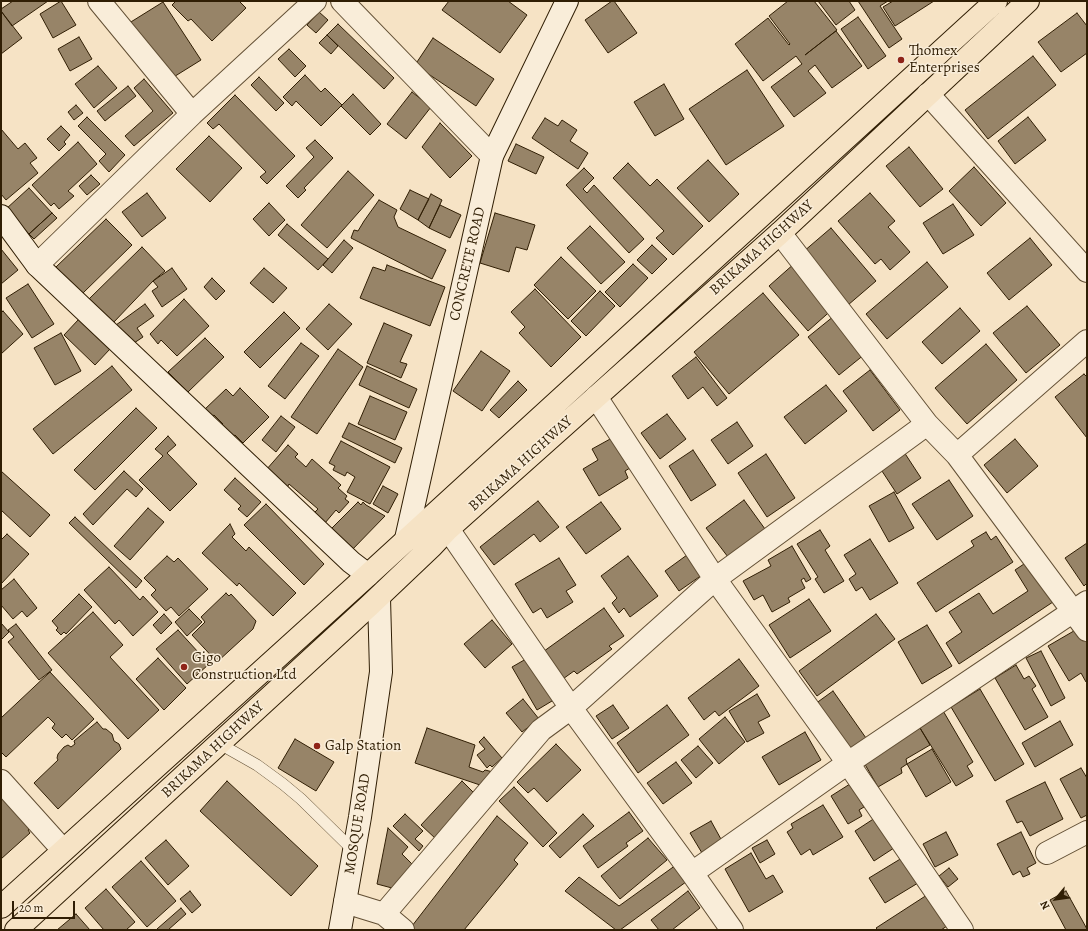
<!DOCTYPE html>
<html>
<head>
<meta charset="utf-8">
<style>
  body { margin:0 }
  #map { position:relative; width:1088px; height:931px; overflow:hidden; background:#f6e3c5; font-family:Alegreya,serif }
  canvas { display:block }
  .frame { position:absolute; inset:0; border:2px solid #301e04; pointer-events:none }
  .north { position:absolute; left:1036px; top:879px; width:40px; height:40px; -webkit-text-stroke:3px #f9edd9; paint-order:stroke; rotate:241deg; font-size:11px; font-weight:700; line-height:16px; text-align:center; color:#301e04 }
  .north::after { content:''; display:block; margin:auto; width:14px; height:18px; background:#301e04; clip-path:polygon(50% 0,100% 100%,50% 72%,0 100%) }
  .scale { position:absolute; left:12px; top:901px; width:63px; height:18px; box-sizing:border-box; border:2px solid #301e04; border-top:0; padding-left:5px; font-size:12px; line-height:14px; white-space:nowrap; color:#301e04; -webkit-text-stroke:3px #f9edd9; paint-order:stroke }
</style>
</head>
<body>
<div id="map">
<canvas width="1088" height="931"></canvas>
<div class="frame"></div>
<div class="north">N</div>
<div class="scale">20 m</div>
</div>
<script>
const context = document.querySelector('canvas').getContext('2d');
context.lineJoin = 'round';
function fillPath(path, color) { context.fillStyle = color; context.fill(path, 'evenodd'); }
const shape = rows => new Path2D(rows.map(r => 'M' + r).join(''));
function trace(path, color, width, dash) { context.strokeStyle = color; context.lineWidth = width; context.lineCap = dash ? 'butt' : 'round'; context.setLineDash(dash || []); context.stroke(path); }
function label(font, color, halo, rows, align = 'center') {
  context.font = font + ' Alegreya,serif'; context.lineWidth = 3; context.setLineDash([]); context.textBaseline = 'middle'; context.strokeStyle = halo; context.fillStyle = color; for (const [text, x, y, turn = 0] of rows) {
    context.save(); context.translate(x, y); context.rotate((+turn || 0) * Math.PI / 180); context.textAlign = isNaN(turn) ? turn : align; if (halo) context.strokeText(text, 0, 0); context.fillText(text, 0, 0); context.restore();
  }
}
const building = shape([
  [13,1,48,1,12,26,1,11,1,9,13,1],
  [61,1,76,25,53,38,40,14,61,1],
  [176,1,239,1,246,8,212,41,191,19,188,21,172,5,176,1],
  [449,1,508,1,527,15,500,53,442,10,449,1],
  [612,1,614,1,637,33,608,53,585,20,612,1],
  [788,1,814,1,837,30,805,55,836,31,862,66,832,88,815,65,808,71,826,93,794,117,771,87,802,64,796,56,763,81,735,44,768,18,789,45,790,44,769,16,788,1],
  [818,1,849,1,855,10,836,25,818,1],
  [858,1,888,1,880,6,902,39,889,48,858,1],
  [893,1,934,1,895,26,883,7,893,1],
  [163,2,201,60,164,83,126,25,163,2],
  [1,11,22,38,1,54,1,11],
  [319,12,328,20,316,33,307,25,319,12],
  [1077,13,1087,26,1087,53,1061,72,1038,42,1077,13],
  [858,17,886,56,868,69,841,29,858,17],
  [338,24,394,78,384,89,327,35,338,24],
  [327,35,338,46,331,54,319,43,327,35],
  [79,37,92,59,70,71,58,49,79,37],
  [433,38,494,79,476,106,415,65,433,38],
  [289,49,306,66,295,77,278,59,289,49],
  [1033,56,1056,85,988,139,965,110,1033,56],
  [98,66,117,88,94,108,75,84,98,66],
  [747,70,784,126,726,165,689,109,747,70],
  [305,75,321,92,325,88,342,105,321,126,296,101,292,106,283,97,305,75],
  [259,77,284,103,276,111,251,85,259,77],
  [144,79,173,113,134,146,125,136,153,111,134,88,144,79],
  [664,84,684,119,655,136,634,102,664,84],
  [128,86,136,96,105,121,97,111,128,86],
  [412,92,431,107,406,139,387,124,412,92],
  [353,94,381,124,370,135,341,106,353,94],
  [235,95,295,156,267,184,260,177,266,172,219,124,213,129,207,123,235,95],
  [76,105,83,113,74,120,68,112,76,105],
  [87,117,125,155,109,172,99,161,106,154,78,126,87,117],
  [1028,117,1046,140,1015,164,998,141,1028,117],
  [545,118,558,126,562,120,577,130,570,141,588,153,578,169,532,138,545,118],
  [440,123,472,156,450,178,422,147,440,123],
  [61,126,70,135,64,142,66,144,59,151,47,139,61,126],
  [1,129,18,149,25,143,37,158,30,163,38,173,6,200,1,194,1,129],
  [209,136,242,168,210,202,176,169,209,136],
  [315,140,333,158,304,188,306,190,298,198,286,186,314,157,306,148,315,140],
  [78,142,97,164,68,191,74,196,59,209,54,203,51,206,32,185,78,142],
  [516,144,544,157,536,174,508,161,516,144],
  [909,147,943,189,920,207,886,166,909,147],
  [708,160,739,194,709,222,677,188,708,160],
  [628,163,650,186,657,179,703,226,673,255,656,238,664,231,613,178,628,163],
  [974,167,1006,203,981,226,949,191,974,167],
  [584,168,594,178,583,189,587,193,594,185,644,239,629,253,566,185,584,168],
  [348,171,374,195,327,248,301,225,348,171],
  [91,175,100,184,87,195,79,186,91,175],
  [29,188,52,213,29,234,6,209,29,188],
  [410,190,429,199,418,220,400,209,410,190],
  [147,193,166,218,142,237,122,212,147,193],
  [870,193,895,221,888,227,910,252,890,270,881,259,875,264,838,221,870,193],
  [431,194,442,200,429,228,418,220,431,194],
  [379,200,397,210,394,217,398,227,446,250,432,279,351,238,354,230,358,231,364,221,379,200],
  [269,203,285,220,269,236,253,219,269,203],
  [953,204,974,235,943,254,923,223,953,204],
  [440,205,461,215,450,238,429,228,440,205],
  [52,213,57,218,34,239,29,234,52,213],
  [495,213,535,225,527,250,516,247,509,272,480,263,495,213],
  [106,219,132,245,82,294,56,267,106,219],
  [287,224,328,259,318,270,278,235,287,224],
  [590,226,625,262,601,284,567,248,590,226],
  [831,228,876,281,848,305,803,252,831,228],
  [1030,238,1052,265,1009,300,987,273,1030,238],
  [344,240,353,248,332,273,323,265,344,240],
  [652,245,667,259,652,274,637,260,652,245],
  [142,247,165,271,153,281,113,323,89,299,142,247],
  [1,249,18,270,1,284,1,249],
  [561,257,596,291,568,319,534,285,561,257],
  [927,262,948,287,887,339,866,314,927,262],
  [795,263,835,307,808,331,769,286,795,263],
  [633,264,648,278,620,307,605,292,633,264],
  [387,265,445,287,430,326,360,298,373,267,385,271,387,265],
  [172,268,187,289,162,307,152,291,158,287,153,281,172,268],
  [264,268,287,288,273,303,250,283,264,268],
  [212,278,225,291,216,300,204,287,212,278],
  [28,284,54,324,32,338,6,298,28,284],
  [535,289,581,337,551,367,519,333,525,327,511,312,535,289],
  [600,291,615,306,586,336,571,321,600,291],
  [763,293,799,335,729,394,694,352,763,293],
  [184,299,209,326,177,356,161,340,158,344,150,334,184,299],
  [145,304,154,316,137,328,143,337,134,343,128,335,124,337,116,325,145,304],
  [329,304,352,324,328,350,306,329,329,304],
  [1027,306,1060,345,1026,373,993,333,1027,306],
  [960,308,980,331,942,364,922,342,960,308],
  [3,311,23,334,1,354,1,313,3,311],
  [284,312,300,328,260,368,244,352,284,312],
  [834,316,865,354,839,375,808,337,834,316],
  [79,319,110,349,95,365,64,335,79,319],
  [384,323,412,335,400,362,407,364,401,378,367,363,384,323],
  [61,333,81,371,55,385,34,348,61,333],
  [205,338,224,357,188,392,168,372,205,338],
  [301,343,319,356,285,399,268,386,301,343],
  [986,344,1017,380,967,424,935,388,986,344],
  [338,349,363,367,317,434,291,417,338,349],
  [481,351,510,371,482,411,453,391,481,351],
  [696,357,727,398,717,406,703,387,688,399,672,376,696,357],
  [112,366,132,390,53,454,33,429,112,366],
  [367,366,417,389,409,408,359,385,367,366],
  [870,370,900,410,873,431,843,391,870,370],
  [1084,374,1087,377,1087,438,1055,397,1084,374],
  [518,381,527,390,499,418,490,410,518,381],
  [826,385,847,411,805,444,784,417,826,385],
  [240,388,269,417,243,443,235,435,232,437,221,426,223,424,214,415,211,417,204,410,226,389,233,396,240,388],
  [370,396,407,412,395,440,358,424,370,396],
  [136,408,157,428,95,490,74,470,136,408],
  [667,414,686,439,660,459,641,433,667,414],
  [281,416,295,427,276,452,262,440,281,416],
  [737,422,753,446,728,464,711,440,737,422],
  [349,423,402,448,395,463,342,437,349,423],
  [168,436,176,445,167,453,197,484,170,511,139,480,163,456,155,449,168,436],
  [612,438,630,468,625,471,628,478,599,496,583,469,598,460,592,449,612,438],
  [1015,439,1038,466,1007,493,984,465,1015,439],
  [341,441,390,467,370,504,347,492,355,477,347,472,345,476,333,470,335,466,329,463,341,441],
  [288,445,298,454,295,457,306,467,312,459,341,485,338,488,347,496,345,499,349,502,339,513,336,510,325,523,314,513,318,509,289,484,287,488,266,470,288,445],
  [693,450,716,485,691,501,669,466,693,450],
  [904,452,921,478,897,494,880,468,904,452],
  [766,454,795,498,767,517,738,473,766,454],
  [1,471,50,515,30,537,1,510,1,471],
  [124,471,143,489,136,497,127,489,93,525,83,514,124,471],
  [235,478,261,502,247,517,238,509,241,506,224,490,235,478],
  [949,480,973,516,937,540,912,504,949,480],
  [383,486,398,494,388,513,373,504,383,486],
  [894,492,914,528,889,542,869,506,894,492],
  [744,500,765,529,728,557,706,528,744,500],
  [538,501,559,527,540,542,534,534,494,565,480,547,538,501],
  [358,502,361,505,363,502,366,505,385,516,349,553,328,532,358,502],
  [601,502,621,529,586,554,566,527,601,502],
  [266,504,324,564,304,585,244,525,266,504],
  [148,508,164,522,130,560,114,546,148,508],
  [75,517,142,581,136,588,69,523,75,517],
  [230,524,235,534,232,537,246,551,249,547,296,593,273,616,239,583,237,586,202,553,230,524],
  [820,530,830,546,825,550,844,581,824,593,815,579,818,577,797,544,820,530],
  [986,532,991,540,996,536,1013,562,936,612,917,583,974,546,971,541,986,532],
  [7,534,29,554,1,584,1,540,7,534],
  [870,539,898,583,870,600,862,587,856,591,849,579,856,574,844,555,870,539],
  [1087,543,1087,583,1084,586,1065,558,1087,543],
  [792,546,811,579,806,582,804,578,801,580,805,588,788,598,790,602,772,612,763,595,754,600,743,581,771,566,768,560,792,546],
  [687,555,702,575,679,591,665,571,687,555],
  [167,556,174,562,178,558,208,589,179,616,171,607,166,611,151,595,156,590,144,578,167,556],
  [628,556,658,596,630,617,624,608,619,613,612,603,617,598,601,576,628,556],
  [559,558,576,585,566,591,573,602,547,618,541,608,533,613,515,584,559,558],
  [1030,560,1056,600,959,664,946,643,962,632,949,612,979,593,993,614,1028,591,1015,570,1030,560],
  [109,567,140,600,143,596,158,612,133,636,119,620,115,624,84,590,109,567],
  [14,579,37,608,27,617,22,611,13,619,1,605,1,590,14,579],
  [226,593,229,596,231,594,256,621,253,629,217,662,192,635,205,622,201,617,226,593],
  [79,594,92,607,66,634,64,632,61,635,56,630,58,628,52,621,79,594],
  [809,599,831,631,790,658,769,625,809,599],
  [604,608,624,636,609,646,612,649,577,674,574,671,560,681,540,654,604,608],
  [189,609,202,622,187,636,175,622,189,609],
  [93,612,123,645,110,657,159,710,128,739,48,653,93,612],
  [164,614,172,623,161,634,153,625,164,614],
  [876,614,895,639,817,696,799,671,876,614],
  [492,620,512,644,485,668,464,644,492,620],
  [1,623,9,632,1,640,1,623],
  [16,624,52,670,39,680,8,642,14,637,8,630,16,624],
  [927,625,952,666,922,684,898,642,927,625],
  [1079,628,1087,641,1087,682,1086,682,1081,673,1069,681,1048,646,1079,628],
  [178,630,209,664,187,684,156,649,178,630],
  [1041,651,1065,698,1051,706,1026,658,1041,651],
  [533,655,557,698,537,710,512,667,533,655],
  [158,658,186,688,164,710,136,679,158,658],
  [739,659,759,686,719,716,715,711,704,720,688,698,739,659],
  [1016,665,1024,679,1029,676,1036,686,1032,689,1048,717,1025,730,995,678,1016,665],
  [50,672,94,719,72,740,66,734,62,738,52,728,55,724,48,717,6,757,1,752,1,718,50,672],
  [980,689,1024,764,995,781,951,707,980,689],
  [833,691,866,738,848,750,815,704,833,691],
  [757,694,770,716,758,722,764,733,747,742,729,711,757,694],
  [523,699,539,719,522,732,506,713,523,699],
  [613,705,629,728,612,739,596,716,613,705],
  [667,705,689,735,638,773,617,743,667,705],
  [942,709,973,762,967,766,973,776,956,786,920,728,919,722,942,709],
  [725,717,745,742,719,764,699,739,725,717],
  [1060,721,1073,745,1035,767,1022,743,1060,721],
  [97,722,103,729,106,729,112,734,114,741,119,744,121,749,58,809,34,783,58,760,57,758,58,754,64,747,68,745,71,747,75,744,74,741,97,722],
  [427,728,475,745,469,767,483,772,485,770,493,772,480,785,415,763,427,728],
  [920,728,930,745,906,759,907,764,901,768,902,773,878,787,863,761,920,728],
  [805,732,821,760,779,785,762,757,805,732],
  [484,737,502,758,492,767,490,765,487,768,477,755,485,749,479,742,484,737],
  [295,739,334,762,316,791,278,768,295,739],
  [556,744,581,770,547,802,534,788,528,793,517,782,556,744],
  [698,746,713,763,696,778,681,760,698,746],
  [932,749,951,782,926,797,907,764,932,749],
  [676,762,692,783,663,804,647,783,676,762],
  [1081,768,1087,778,1087,815,1081,818,1060,779,1081,768],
  [227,781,318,866,291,896,200,811,227,781],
  [462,781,476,795,436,839,421,825,462,781],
  [1045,782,1063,819,1030,836,1022,821,1017,823,1006,801,1045,782],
  [850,784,864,807,859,810,862,816,848,824,831,796,850,784],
  [514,787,557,833,543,847,499,801,514,787],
  [1,795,32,826,28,830,30,833,1,859,1,795],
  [823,805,843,837,813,855,810,849,801,855,787,832,793,828,791,824,823,805],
  [629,812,643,831,626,843,628,846,598,868,583,846,629,812],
  [405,814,423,831,415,839,423,846,419,851,393,826,405,814],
  [583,814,594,826,560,858,549,846,583,814],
  [497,816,528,843,514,860,518,864,464,930,413,930,412,926,497,816],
  [878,816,897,846,874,861,855,831,878,816],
  [711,821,722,841,702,853,690,833,711,821],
  [388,828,408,847,402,854,413,865,392,888,377,884,388,828],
  [946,832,958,855,935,867,923,844,946,832],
  [1021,832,1036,863,1027,868,1030,874,1023,877,1020,871,1013,875,997,844,1021,832],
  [648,838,667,860,620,899,601,876,648,838],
  [166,840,189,866,168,885,145,858,166,840],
  [767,840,775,854,760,863,752,848,767,840],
  [751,853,766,879,773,875,783,892,749,912,725,869,751,853],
  [902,858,918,883,885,903,869,878,902,858],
  [141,861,176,901,147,927,112,887,141,861],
  [676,865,690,879,620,930,616,930,565,891,579,877,619,906,676,865],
  [949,868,958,879,948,887,939,876,949,868],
  [106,889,135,922,126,930,104,930,85,908,106,889],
  [190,891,201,905,192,913,180,899,190,891],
  [688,891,700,908,672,930,659,930,651,920,688,891],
  [1066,891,1087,929,1087,930,1066,930,1050,900,1066,891],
  [927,895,947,926,941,930,878,930,876,928,927,895],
  [181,908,186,914,168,930,158,930,157,929,181,908],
  [76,914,90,930,57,930,76,914]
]);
fillPath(building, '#978468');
trace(building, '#301e04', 1);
const lane = shape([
  [220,744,257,765,283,784,301,799,354,851]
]);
const street = shape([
  [99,1,192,114],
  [342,1,492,156],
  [928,94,1087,271],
  [780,233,927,424,957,455,1087,630],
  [37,265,192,114,315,1],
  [596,397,715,579,848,763,962,930],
  [957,455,1087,341],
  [448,529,571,708,692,873,732,930],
  [1,781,63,850],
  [1047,853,1087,832],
  [692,873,848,763,1087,602],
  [345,902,384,914,403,930],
  [384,914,541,730,571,708,715,579,927,424]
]);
const secondary = shape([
  [1,216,37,265,351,562,368,575],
  [406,539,492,156,567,1],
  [340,930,360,817,381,672,379,598]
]);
const highway = shape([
  [1,907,368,575,996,1],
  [16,930,370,605,432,546,448,529,780,233,1028,1]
]);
trace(lane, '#624f34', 12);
trace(street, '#624f34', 24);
trace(secondary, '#301e04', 24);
trace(highway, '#301e04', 24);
trace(lane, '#f9edd9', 11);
trace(street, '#f9edd9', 22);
trace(secondary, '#f9edd9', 22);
trace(highway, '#f6e3c5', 22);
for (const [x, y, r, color] of [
  [901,60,4,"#8f2418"],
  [184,667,4,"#8f2418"],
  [317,746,4,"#8f2418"]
]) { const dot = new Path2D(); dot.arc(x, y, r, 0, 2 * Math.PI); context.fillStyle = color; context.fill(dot); trace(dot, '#f9edd9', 1.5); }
label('15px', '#301e04', '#f9edd9', [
  ["Thomex",909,51],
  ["Enterprises",909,68],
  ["Gigo",192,658],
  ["Construction Ltd",192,675],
  ["Galp Station",325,746]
], 'left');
label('15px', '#301e04', '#f9edd9', [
  ["BRIKAMA HIGHWAY",762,248,-42],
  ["CONCRETE ROAD",468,264,-77],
  ["BRIKAMA HIGHWAY",521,464,-42],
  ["BRIKAMA HIGHWAY",213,750,-43],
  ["MOSQUE ROAD",358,824,-81]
]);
</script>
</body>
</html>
